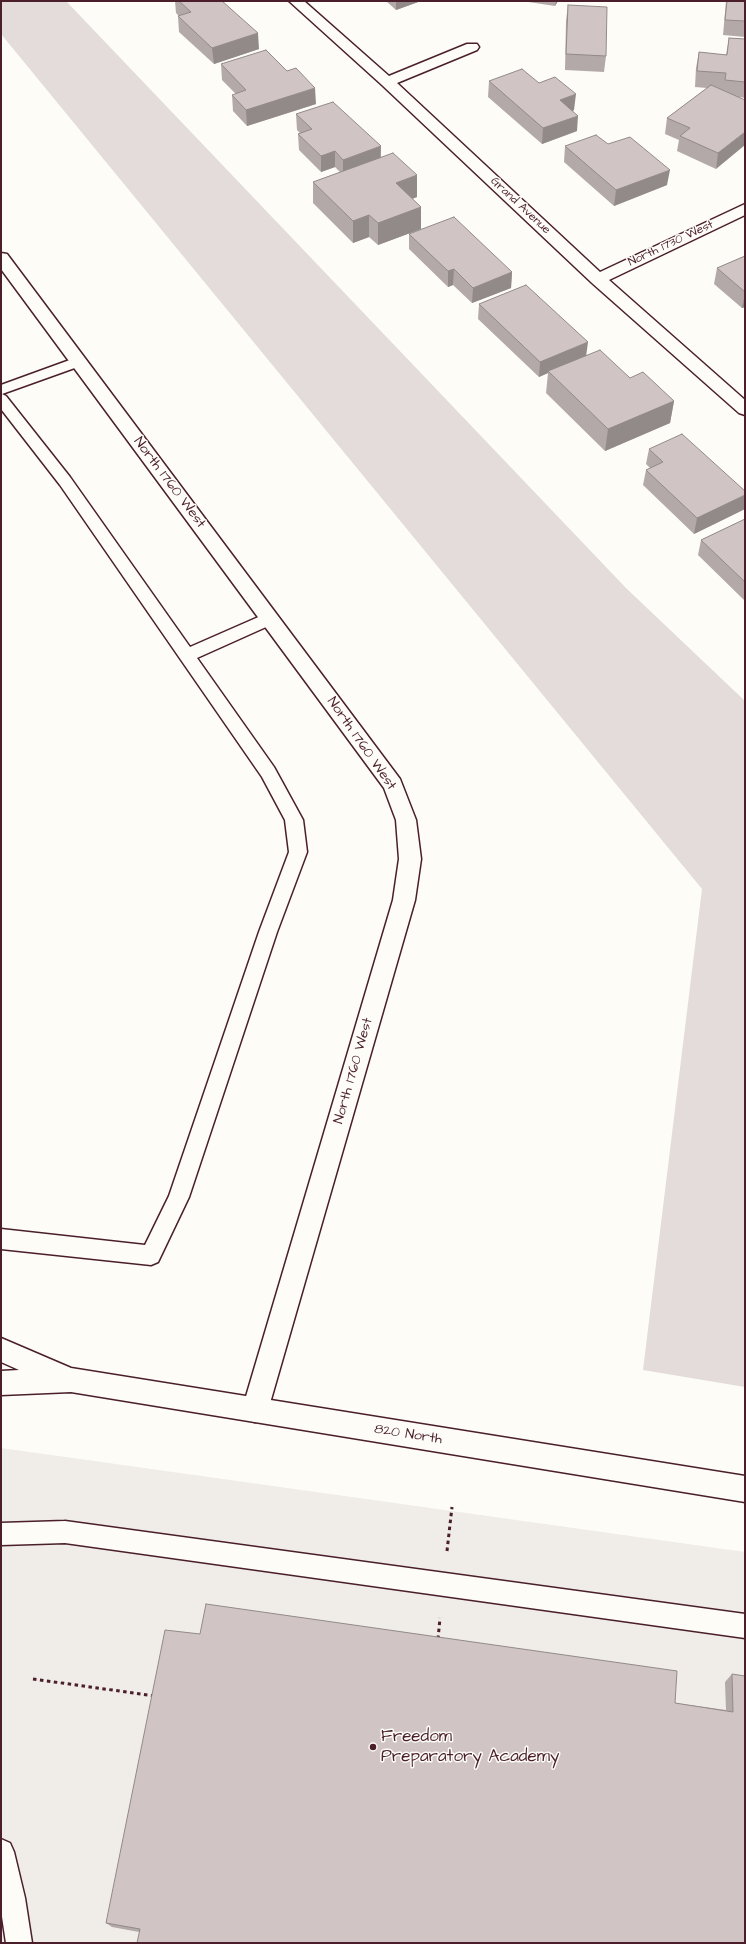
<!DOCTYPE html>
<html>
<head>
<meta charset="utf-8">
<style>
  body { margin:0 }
  #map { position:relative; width:746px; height:1944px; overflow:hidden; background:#fdfcf7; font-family:"Architects Daughter",sans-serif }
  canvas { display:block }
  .frame { position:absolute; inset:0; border:2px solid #4a1f2b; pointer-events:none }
</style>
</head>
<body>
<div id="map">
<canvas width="746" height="1944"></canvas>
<div class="frame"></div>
</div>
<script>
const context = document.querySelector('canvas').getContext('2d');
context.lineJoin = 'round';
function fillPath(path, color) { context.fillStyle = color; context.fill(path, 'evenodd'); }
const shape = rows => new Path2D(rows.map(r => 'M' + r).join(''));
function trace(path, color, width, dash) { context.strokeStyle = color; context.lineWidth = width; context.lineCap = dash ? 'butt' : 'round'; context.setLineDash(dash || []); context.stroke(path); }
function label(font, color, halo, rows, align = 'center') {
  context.font = font + ' "Architects Daughter",sans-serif'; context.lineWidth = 3; context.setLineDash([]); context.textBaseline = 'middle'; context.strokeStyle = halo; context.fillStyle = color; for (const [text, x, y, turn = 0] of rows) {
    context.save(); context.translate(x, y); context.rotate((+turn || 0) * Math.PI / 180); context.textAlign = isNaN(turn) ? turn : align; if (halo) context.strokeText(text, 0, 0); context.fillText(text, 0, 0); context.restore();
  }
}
fillPath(shape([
  [1,1448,745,1552,745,1943,1,1943]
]), '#f0ece8');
fillPath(shape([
  [1,1,66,1,626,588,745,701,745,1387,643,1370,702,889,1,34]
]), '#e3dcda');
const lane = shape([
  [78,357,83,359,85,362,83,365,2,394,6,396,70,477,190,647,263,615,269,613,275,615,277,619,275,623,197,658,274,767,303,820,307,852,277,932,189,1197,158,1262,151,1265,1,1249,1,1229,145,1245,169,1196,259,932,289,852,285,820,262,777,60,485,1,409,1,385,78,357],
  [65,1521,745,1614,745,1638,65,1543,1,1545,1,1523,65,1521],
  [1,1839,10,1843,14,1852,25,1898,32,1943,6,1943,1,1910,1,1839]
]);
const street = shape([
  [289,1,304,1,389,76,467,44,477,44,479,47,477,50,397,83,600,272,745,204,745,215,609,280,745,400,745,415,739,413,592,283,382,85,289,1],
  [1,253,7,254,400,779,416,820,421,859,415,900,268,1410,264,1419,255,1422,246,1419,242,1410,393,900,399,859,396,820,384,788,1,269,1,253]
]);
const secondary = shape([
  [1,1338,71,1368,745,1476,745,1502,71,1392,1,1395,1,1371,19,1370,1,1362,1,1338]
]);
trace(lane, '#4a1f2b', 3);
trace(street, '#4a1f2b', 3);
trace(secondary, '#4a1f2b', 3);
trace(shape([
  [447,1551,452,1507],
  [438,1639,440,1618],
  [33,1679,155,1696]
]), '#4a1f2b', 3, [3.5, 3.5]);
fillPath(lane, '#fdfcf7');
fillPath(street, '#fdfcf7');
fillPath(secondary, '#fdfcf7');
fillPath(shape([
  [175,1,222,1,259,49,214,64,179,32,178,16,179,16,176,13],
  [386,1,421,1,396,10],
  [522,1,558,1,555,6],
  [692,1,704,1,703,2],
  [726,1,745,1,745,37,723,35],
  [568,5,606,56,604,72,565,70,566,21],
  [729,38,745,39,745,98,739,97,716,169,677,151,679,140,665,134,667,118,707,88,695,87,696,68,699,52,726,55],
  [221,64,316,104,247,126,233,111,232,95,236,94,222,80],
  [489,81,539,83,574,110,573,111,577,131,542,144,488,97],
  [296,114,381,146,381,157,417,197,412,199,421,207,421,229,378,245,369,237,353,243,313,203,313,182,340,172,335,167,321,172,299,150,298,134,300,133,297,130],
  [608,144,667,185,614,206,564,162,565,146],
  [409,234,512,272,511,288,472,303,453,285,448,287,409,249],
  [745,256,745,307,742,308,714,284,717,268],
  [479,304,630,378,674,401,670,423,605,451,546,393,548,373,539,377,478,319],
  [649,449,745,509,694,534,643,485,646,470,650,468,646,464],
  [745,519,745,601,698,555,701,540],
  [732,1674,745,1943,139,1932,112,1927,106,1923,675,1703,726,1710,725,1682]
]), '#b3a9a9');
fillPath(shape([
  [396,1,421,1,396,10],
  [556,1,558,1,555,6],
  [258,33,259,49,214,64,212,48],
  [315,88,316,104,247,126,246,110],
  [576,94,574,110,558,116,560,100],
  [578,116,577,131,542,144,543,128],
  [745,132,745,145,716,169,718,153],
  [381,146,380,162,343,176,343,160],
  [335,151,335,167,321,172,321,156],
  [670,170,667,185,614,206,616,190],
  [417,175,417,197,396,205,396,183],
  [421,207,421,229,378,245,378,223],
  [369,215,369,237,353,243,353,221],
  [454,269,453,285,448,287,448,271],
  [512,272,511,288,472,303,473,288],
  [745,294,745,307,742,308],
  [588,342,586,357,548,371,548,373,539,377,540,362],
  [674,401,670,423,605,451,608,429],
  [745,495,745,509,694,534,697,518]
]), '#928a89');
const building = shape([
  [179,1,222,1,258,33,212,48,178,16,191,12,179,1],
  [727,1,745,1,745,21,725,20,727,1],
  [568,5,607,7,606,56,566,54,568,5],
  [729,38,745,39,745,82,725,80,726,73,697,71,699,52,727,55,729,38],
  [266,50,287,71,296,68,315,88,246,110,232,95,246,90,221,64,266,50],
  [522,69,539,83,555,77,576,94,560,100,578,116,543,128,489,81,522,69],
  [711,85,745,100,745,132,718,153,680,136,690,128,667,118,711,85],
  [333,102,381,146,343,160,335,151,321,156,298,134,312,129,296,114,333,102],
  [596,135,608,144,630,137,670,170,616,190,565,146,596,135],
  [393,153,417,175,396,183,421,207,378,223,369,215,353,221,313,182,393,153],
  [454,217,512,272,473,288,454,269,448,271,409,234,454,217],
  [745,256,745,292,717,268,745,256],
  [526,285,588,342,540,362,479,304,526,285],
  [600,350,630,378,643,372,674,401,608,429,548,371,600,350],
  [682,434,745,491,745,495,697,518,646,470,663,462,649,449,682,434],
  [745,519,745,582,701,540,745,519],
  [206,1604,677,1671,675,1703,733,1712,732,1674,745,1676,745,1943,137,1943,140,1929,106,1923,165,1630,200,1634,206,1604]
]);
fillPath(building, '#d0c5c4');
trace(building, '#928a89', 1);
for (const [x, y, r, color] of [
  [373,1747,4,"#4a1f2b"]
]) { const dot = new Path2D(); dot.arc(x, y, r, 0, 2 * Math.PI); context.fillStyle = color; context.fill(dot); trace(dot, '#fdfcf7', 1.5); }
label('12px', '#4a1f2b', '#fdfcf7', [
  ["Grand Avenue",520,206,43],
  ["North 1730 West",671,244,-25]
]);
label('14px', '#4a1f2b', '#fdfcf7', [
  ["North 1760 West",169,483,53],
  ["North 1760 West",361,744,55],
  ["North 1760 West",354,1071,-74],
  ["820 North",408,1435,9]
]);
label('17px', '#4a1f2b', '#fdfcf7', [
  ["Freedom",381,1737],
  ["Preparatory Academy",381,1757]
], 'left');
</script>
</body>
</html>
